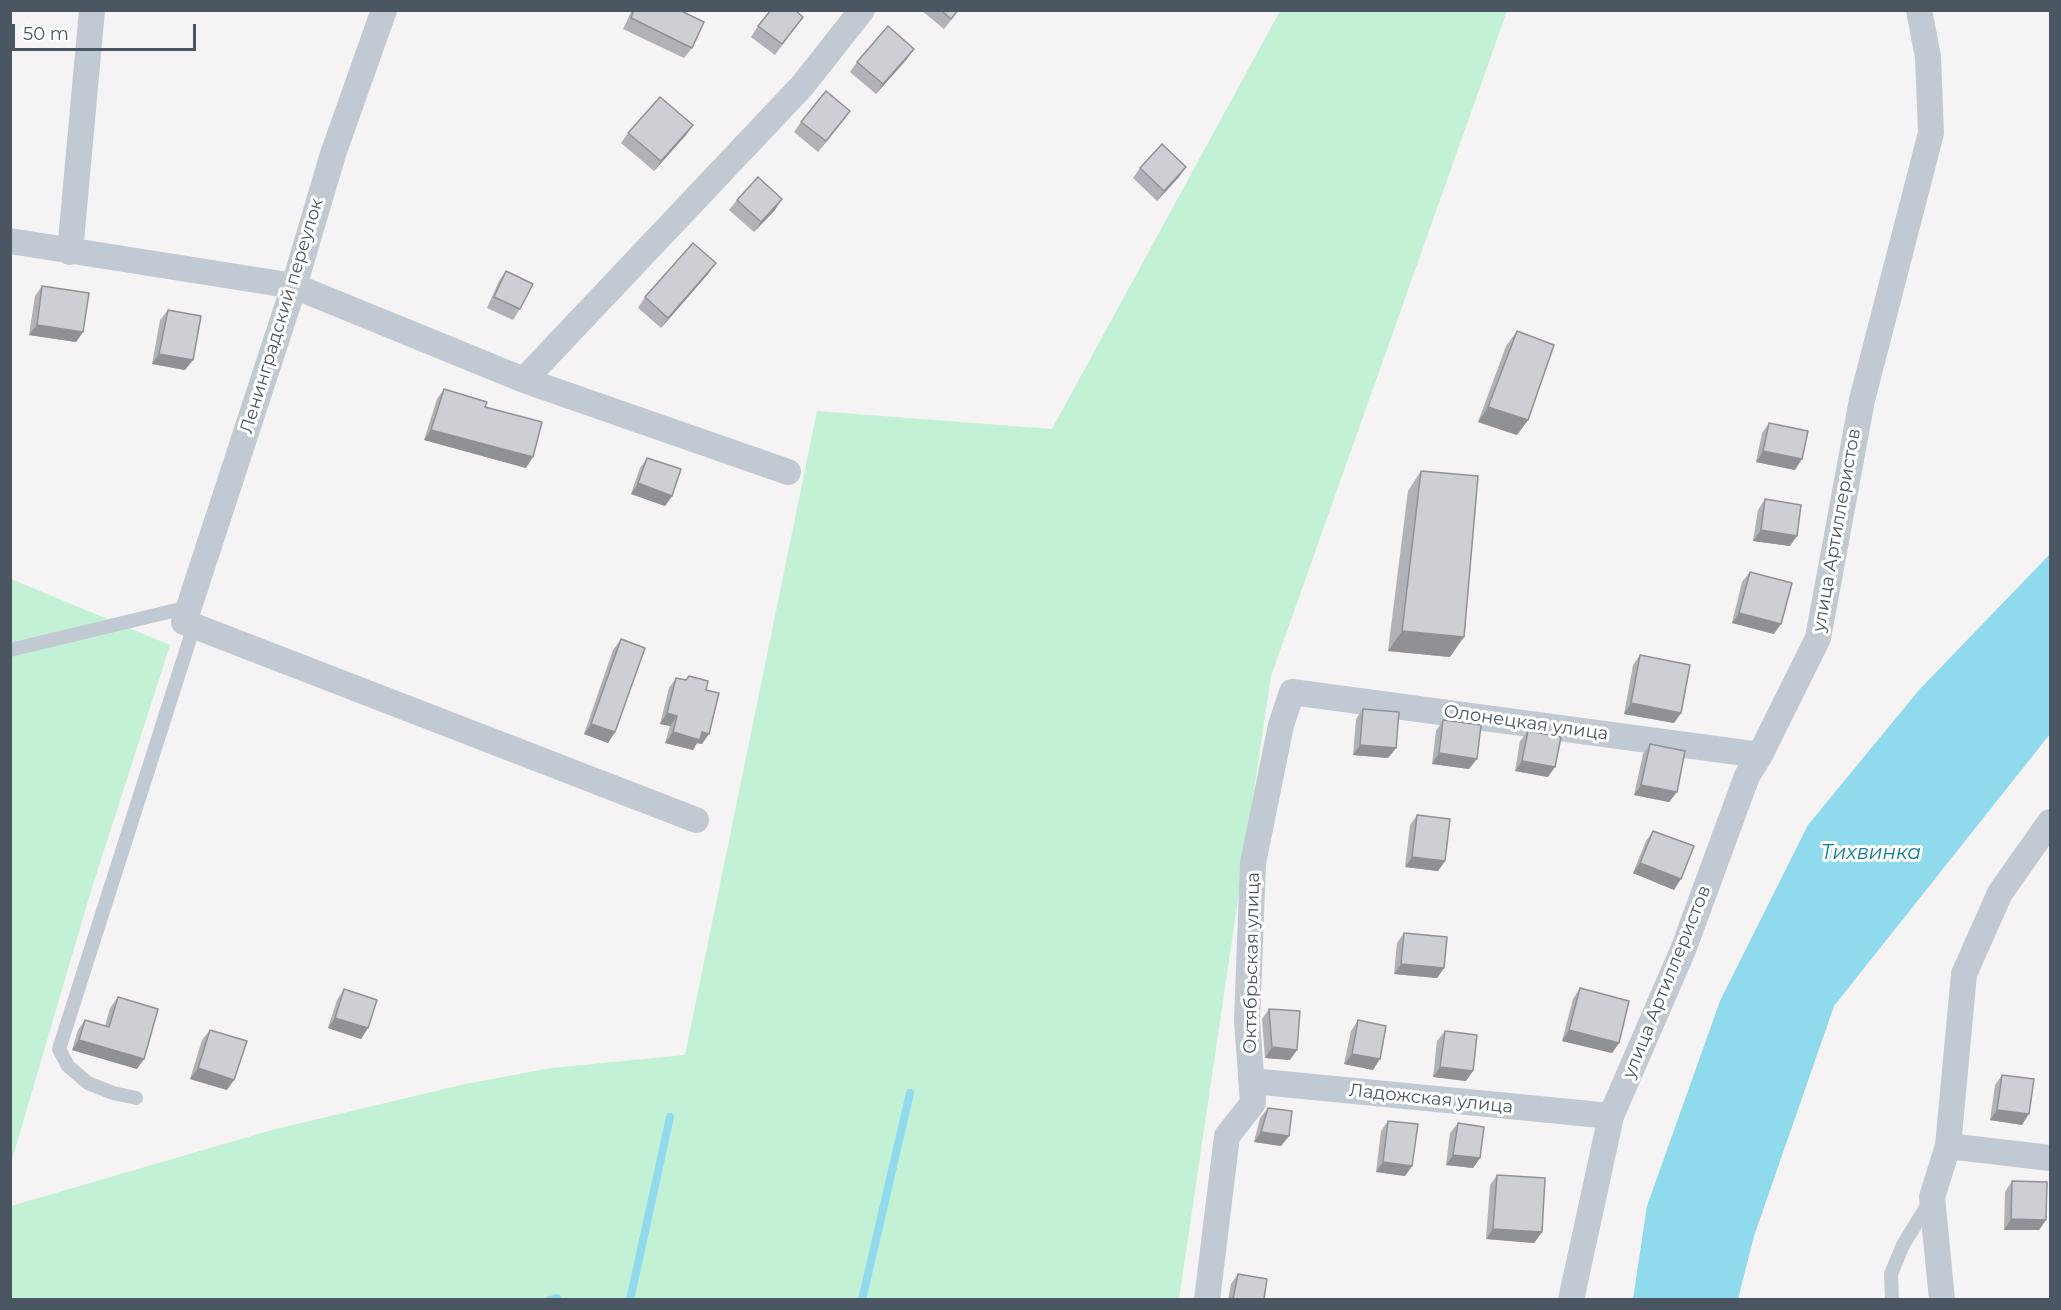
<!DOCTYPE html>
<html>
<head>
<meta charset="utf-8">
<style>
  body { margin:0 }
  #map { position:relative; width:2061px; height:1310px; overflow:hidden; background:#f5f3f3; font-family:Montserrat,sans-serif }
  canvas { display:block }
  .frame { position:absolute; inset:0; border:12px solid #4a5661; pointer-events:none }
  .scale { position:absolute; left:12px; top:24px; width:184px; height:27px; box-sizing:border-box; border:3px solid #4a5661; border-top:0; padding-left:8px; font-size:18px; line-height:21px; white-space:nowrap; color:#4a5661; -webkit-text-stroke:4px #fff; paint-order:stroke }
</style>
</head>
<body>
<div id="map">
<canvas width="2061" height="1310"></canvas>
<div class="frame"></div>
<div class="scale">50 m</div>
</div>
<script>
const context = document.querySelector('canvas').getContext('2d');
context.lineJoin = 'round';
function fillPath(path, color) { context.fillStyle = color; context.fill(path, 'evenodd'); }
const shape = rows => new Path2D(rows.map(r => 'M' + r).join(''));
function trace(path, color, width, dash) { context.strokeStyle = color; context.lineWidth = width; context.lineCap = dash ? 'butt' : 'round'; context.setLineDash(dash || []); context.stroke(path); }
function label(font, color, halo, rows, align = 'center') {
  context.font = font + ' Montserrat,sans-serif'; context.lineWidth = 6; context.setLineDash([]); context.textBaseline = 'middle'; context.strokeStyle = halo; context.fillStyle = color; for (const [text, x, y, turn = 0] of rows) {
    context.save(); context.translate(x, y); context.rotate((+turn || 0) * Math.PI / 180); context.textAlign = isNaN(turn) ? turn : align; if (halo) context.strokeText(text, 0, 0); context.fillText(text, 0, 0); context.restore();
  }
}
fillPath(shape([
  [1280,11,1507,11,1271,676,1179,1299,11,1300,11,1206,272,1130,465,1084,552,1068,685,1055,817,411,1052,429],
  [11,579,170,645,90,894,11,1163]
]), '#c3f1d5');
fillPath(shape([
  [2050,554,2050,734,1834,1006,1754,1236,1738,1299,1633,1299,1647,1206,1720,1001,1808,825,1919,690]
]), '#90daee');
trace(shape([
  [550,1300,557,1298],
  [630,1300,670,1117],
  [862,1300,910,1093]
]), '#90daee', 8);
trace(shape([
  [10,650,189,607],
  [136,1098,113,1093,88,1083,68,1066,59,1049,194,626],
  [1892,1300,1891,1274,1903,1245,1930,1201]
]), '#c1cad2', 14);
trace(shape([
  [384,10,333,154,294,286,184,622,696,820],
  [10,241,294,286,524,380,788,472],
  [70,252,92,10],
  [524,380,802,86,862,10],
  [1252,1081,1611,1116],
  [1948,1146,2050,1158],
  [1207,1300,1227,1136,1253,1103,1247,1020,1253,863,1281,725,1292,692,1760,755],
  [1571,1300,1611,1116,1683,950,1747,776,1760,755,1818,638,1862,400,1931,133,1928,57,1919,10],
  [1942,1300,1932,1197,1948,1146,1964,974,2000,893,2050,822]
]), '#c1cad2', 26);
fillPath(shape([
  [632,10,679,10,692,48,684,58,623,29],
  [921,10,959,10,944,29],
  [803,17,775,55,751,37,758,26],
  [907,59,876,94,850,72,857,62],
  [850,111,818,152,794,132,801,122],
  [693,125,686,135,654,171,621,143,628,133],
  [1140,168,1179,177,1157,201,1133,178],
  [737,200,775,210,754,232,729,210],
  [716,263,708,274,661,328,638,308,645,297],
  [506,271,520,309,513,320,487,308,499,281],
  [42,286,83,332,76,342,29,335,35,296],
  [168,310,185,370,152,364,160,320],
  [1517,331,1528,420,1517,435,1478,422,1506,346],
  [444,389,485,407,526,468,424,440,437,399],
  [1769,423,1795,470,1756,462,1762,433],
  [647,458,672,496,665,506,631,494,640,468],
  [1421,471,1450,657,1388,651,1408,491],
  [1765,499,1790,546,1753,541,1758,510],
  [1750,572,1774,634,1732,623,1742,582],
  [621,639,615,732,608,743,584,734,613,650],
  [1640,655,1681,713,1674,723,1624,714,1633,665],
  [676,678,706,690,702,744,697,743,693,750,665,743,670,726,660,724,669,688],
  [1363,709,1396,748,1388,758,1353,755,1356,719],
  [1443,720,1469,769,1432,764,1436,731],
  [1528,731,1548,777,1515,771,1520,741],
  [1650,744,1677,792,1669,802,1634,795,1643,754],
  [1417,815,1445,861,1438,871,1405,867,1410,825],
  [1653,831,1674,890,1633,873,1646,841],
  [1404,933,1444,968,1437,978,1394,974,1397,943],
  [1580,988,1619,1043,1612,1053,1562,1041,1573,999],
  [344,989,368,1028,361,1039,328,1028,337,1000],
  [118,997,137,1069,72,1050,78,1030,85,1020,105,1026,110,1008],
  [1269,1009,1290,1060,1265,1058,1262,1019],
  [1358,1020,1373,1070,1344,1064,1351,1031],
  [210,1030,227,1090,190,1079,202,1040],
  [1445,1031,1466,1081,1433,1077,1437,1041],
  [2002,1075,2022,1125,1990,1120,1995,1085],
  [1268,1108,1289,1136,1281,1146,1254,1142,1260,1118],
  [1388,1121,1412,1166,1405,1176,1376,1172,1381,1131],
  [1458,1123,1480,1158,1473,1168,1446,1165,1450,1133],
  [1497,1175,1542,1232,1534,1243,1486,1239,1490,1185],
  [2012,1181,2046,1220,2039,1230,2004,1230,2005,1192],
  [1238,1274,1264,1299,1228,1299,1231,1284]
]), '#b0b2b7');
fillPath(shape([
  [914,49,907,59,876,94,883,84],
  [850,111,843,121,818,152,826,141],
  [693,125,686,135,654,171,661,161],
  [1186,167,1179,177,1157,201,1164,191],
  [782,199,775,210,754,232,761,222],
  [716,263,708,274,661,328,668,318],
  [37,325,83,332,76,342,29,335],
  [159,354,193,360,185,370,152,364],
  [1488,407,1528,420,1517,435,1478,422],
  [431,430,533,457,526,468,424,440],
  [1763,451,1802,459,1795,470,1756,462],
  [638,483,672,496,665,506,631,494],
  [1761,530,1797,536,1790,546,1753,541],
  [1739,613,1781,624,1774,634,1732,623],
  [1402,631,1464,637,1450,657,1388,651],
  [1631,703,1681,713,1674,723,1624,714],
  [667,713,677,716,670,726,660,724],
  [591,724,615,732,608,743,584,734],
  [673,732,702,732,709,734,702,744,697,743,693,750,665,743],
  [1360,745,1396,748,1388,758,1353,755],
  [1439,753,1477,759,1469,769,1432,764],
  [1522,761,1555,767,1548,777,1515,771],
  [1641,785,1677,792,1669,802,1634,795],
  [1412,857,1445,861,1438,871,1405,867],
  [1640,863,1681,879,1674,890,1633,873],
  [1401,964,1444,968,1437,978,1394,974],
  [335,1018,368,1028,361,1039,328,1028],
  [1569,1030,1619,1043,1612,1053,1562,1041],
  [79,1040,144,1059,137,1069,72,1050],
  [1272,1047,1297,1050,1290,1060,1265,1058],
  [1352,1054,1380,1059,1373,1070,1344,1064],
  [1440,1067,1473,1071,1466,1081,1433,1077],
  [198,1068,234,1080,227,1090,190,1079],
  [1997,1110,2029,1114,2022,1125,1990,1120],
  [1261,1132,1289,1136,1281,1146,1254,1142],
  [1453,1155,1480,1158,1473,1168,1446,1165],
  [1383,1162,1412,1166,1405,1176,1376,1172],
  [2011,1219,2046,1220,2039,1230,2004,1230],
  [1493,1229,1542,1232,1534,1243,1486,1239]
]), '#909195');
const building = shape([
  [634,10,679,10,704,22,692,48,631,18,634,10],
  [771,10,795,10,803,17,782,44,758,26,771,10],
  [941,10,958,10,951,19,941,10],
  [888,26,914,49,883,84,857,62,888,26],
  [826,91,850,111,826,141,801,122,826,91],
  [660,97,693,125,661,161,628,133,660,97],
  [1162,144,1186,167,1164,191,1140,168,1162,144],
  [758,177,782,199,761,222,737,200,758,177],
  [693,243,716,263,668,318,645,297,693,243],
  [506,271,533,284,520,309,494,297,506,271],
  [42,286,89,293,83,332,37,325,42,286],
  [168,310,201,316,193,360,159,354,168,310],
  [1517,331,1554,345,1528,420,1488,407,1517,331],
  [444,389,487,402,485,407,542,422,533,457,431,430,444,389],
  [1769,423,1808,431,1802,459,1763,451,1769,423],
  [647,458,681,469,672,496,638,483,647,458],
  [1421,471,1478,476,1464,637,1402,631,1421,471],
  [1765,499,1801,505,1797,536,1761,530,1765,499],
  [1750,572,1792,583,1781,624,1739,613,1750,572],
  [621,639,645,648,615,732,591,724,621,639],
  [1640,655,1690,665,1681,713,1631,703,1640,655],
  [689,676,708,681,706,690,719,693,709,734,702,732,700,740,673,732,677,716,667,713,676,678,686,680,689,676],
  [1363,709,1399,712,1396,748,1360,745,1363,709],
  [1443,720,1481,725,1477,759,1439,753,1443,720],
  [1528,731,1561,737,1555,767,1522,761,1528,731],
  [1650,744,1685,751,1677,792,1641,785,1650,744],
  [1417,815,1450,819,1445,861,1412,857,1417,815],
  [1653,831,1694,846,1681,879,1640,863,1653,831],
  [1404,933,1447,937,1444,968,1401,964,1404,933],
  [1580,988,1629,1001,1619,1043,1569,1030,1580,988],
  [344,989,377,1000,368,1028,335,1018,344,989],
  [118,997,158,1009,144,1059,79,1040,85,1020,109,1027,118,997],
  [1269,1009,1300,1011,1297,1050,1272,1047,1269,1009],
  [1358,1020,1386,1026,1380,1059,1352,1054,1358,1020],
  [210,1030,247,1041,234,1080,198,1068,210,1030],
  [1445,1031,1477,1035,1473,1071,1440,1067,1445,1031],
  [2002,1075,2034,1079,2029,1114,1997,1110,2002,1075],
  [1268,1108,1292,1111,1289,1136,1261,1132,1268,1108],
  [1388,1121,1418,1124,1412,1166,1383,1162,1388,1121],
  [1458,1123,1484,1127,1480,1158,1453,1155,1458,1123],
  [1497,1175,1545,1178,1542,1232,1493,1229,1497,1175],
  [2012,1181,2047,1182,2046,1220,2011,1219,2012,1181],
  [1238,1274,1267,1279,1264,1299,1233,1299,1238,1274]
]);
fillPath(building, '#cdcfd5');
trace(building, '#909195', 1.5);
label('18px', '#4a5661', '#fff', [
  ["Ленинградский переулок",282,316,-73],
  ["улица Артиллеристов",1837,530,-80],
  ["Олонецкая улица",1526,723,8],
  ["Октябрьская улица",1252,963,-89],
  ["улица Артиллеристов",1667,982,-68],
  ["Ладожская улица",1431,1099,6]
]);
label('italic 20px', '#0c7c9b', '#fff', [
  ["Тихвинка",1871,853]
]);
</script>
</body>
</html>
